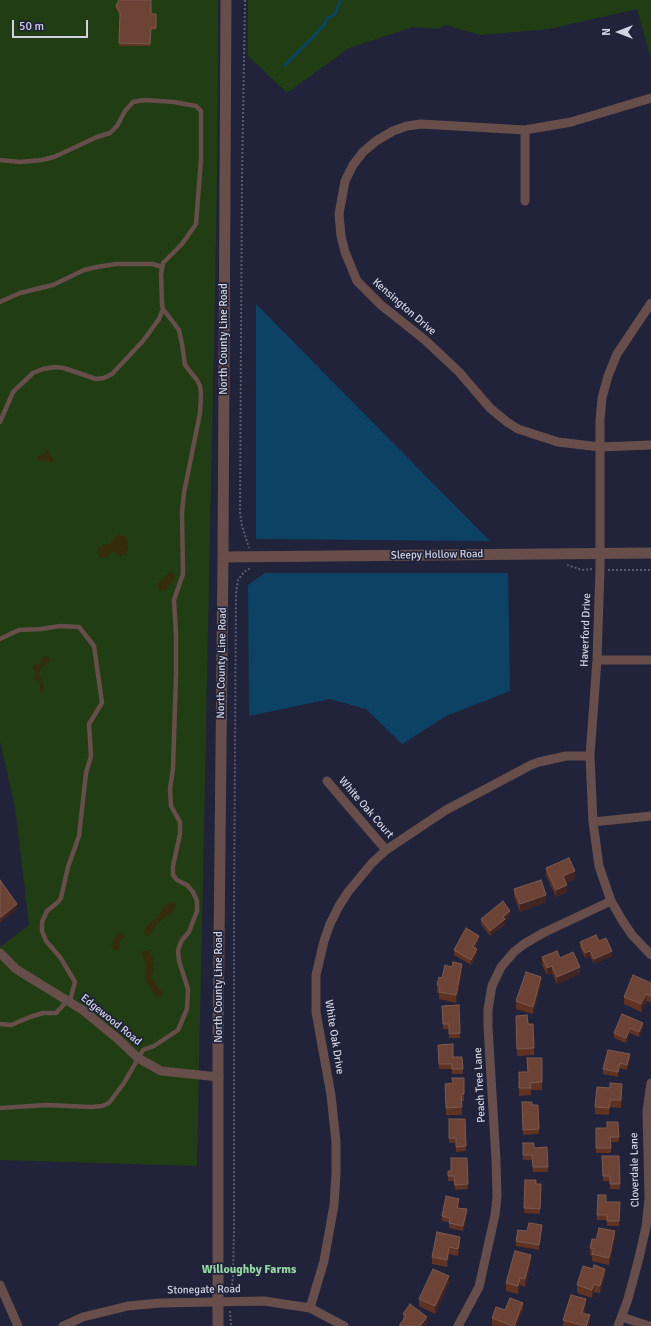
<!DOCTYPE html>
<html>
<head>
<meta charset="utf-8">
<style>
  body { margin:0 }
  #map { position:relative; width:651px; height:1326px; overflow:hidden; background:#21233a; font-family:Signika,sans-serif }
  canvas { display:block }
  .north { position:absolute; left:599px; top:12px; width:40px; height:40px; -webkit-text-stroke:3px #21233a; paint-order:stroke; rotate:270deg; font-size:11px; font-weight:700; line-height:16px; text-align:center; color:#d0d3e2 }
  .north::after { content:''; display:block; margin:auto; width:14px; height:18px; background:#d0d3e2; clip-path:polygon(50% 0,100% 100%,50% 72%,0 100%) }
  .scale { position:absolute; left:12px; top:20px; width:76px; height:18px; box-sizing:border-box; border:2px solid #d0d3e2; border-top:0; padding-left:5px; font-size:12px; line-height:14px; white-space:nowrap; color:#d0d3e2; -webkit-text-stroke:3px #21233a; paint-order:stroke }
</style>
</head>
<body>
<div id="map">
<canvas width="651" height="1326"></canvas>
<div class="north">N</div>
<div class="scale">50 m</div>
</div>
<script>
const context = document.querySelector('canvas').getContext('2d');
context.lineJoin = 'round';
function fillPath(path, color) { context.fillStyle = color; context.fill(path, 'evenodd'); }
const shape = rows => new Path2D(rows.map(r => 'M' + r).join(''));
function trace(path, color, width, dash) { context.strokeStyle = color; context.lineWidth = width; context.lineCap = dash ? 'butt' : 'round'; context.setLineDash(dash || []); context.stroke(path); }
function label(font, color, halo, rows, align = 'center') {
  context.font = font + ' Signika,sans-serif'; context.lineWidth = 3.5; context.setLineDash([]); context.textBaseline = 'middle'; context.strokeStyle = halo; context.fillStyle = color; for (const [text, x, y, turn = 0] of rows) {
    context.save(); context.translate(x, y); context.rotate((+turn || 0) * Math.PI / 180); context.textAlign = isNaN(turn) ? turn : align; if (halo) context.strokeText(text, 0, 0); context.fillText(text, 0, 0); context.restore();
  }
}
fillPath(shape([
  [0,0,218,0,218,103,216,242,197,1166,0,1160,0,947,29,925,15,807,0,742],
  [248,0,651,0,651,59,637,9,549,29,481,35,445,25,438,29,413,27,349,48,287,93,248,56]
]), '#213d13');
fillPath(shape([
  [46,450,48,450,50,456,54,460,53,462,51,463,46,460,40,461,37,460,38,456,44,454],
  [121,535,125,536,127,539,128,549,126,554,120,556,112,551,107,557,100,558,97,551,101,546,105,544,110,544,116,536],
  [170,572,175,574,175,579,165,590,160,591,158,589,158,584],
  [45,656,49,658,49,661,41,669,39,674,44,687,43,692,40,691,40,682,34,679,36,673,33,667,34,665,41,664,43,657],
  [174,902,176,906,174,911,157,923,150,935,147,936,145,934,144,930,146,926,158,916,165,905,169,903],
  [119,933,121,933,124,937,120,941,119,949,115,950,111,947,113,941],
  [142,951,147,951,152,955,154,964,152,978,163,994,161,997,155,996,146,981,146,964,142,953]
]), '#352c0b');
fillPath(shape([
  [256,304,490,541,256,539],
  [265,573,508,573,510,691,446,716,402,744,366,709,330,699,249,716,248,585]
]), '#0c4365');
trace(shape([
  [285,65,312,38,325,24,326,19,335,14,341,0]
]), '#0c4365', 3);
trace(shape([
  [245,0,242,177,240,512,242,526,249,548],
  [567,565,582,570,592,569],
  [608,570,651,570],
  [231,1293,233,1276,234,1231,234,911,236,593,238,580,244,572,251,568],
  [230,1311,231,1326]
]), '#595b70', 2, [2, 2]);
trace(shape([
  [0,160,20,162,42,160,54,157,97,137,110,133,117,126,125,111,133,102,144,100,174,102,196,106,201,111,201,159,196,224,182,244,163,263,161,274,162,304,163,309,179,330,182,344,185,365,197,380,200,386,201,393,200,413,184,493,182,512,183,574,174,600,176,634,176,675,173,768,170,789,171,806,180,822,180,834,173,866,173,875,177,880,187,885,193,892,197,901,197,911,189,932,182,940,178,950,179,961,188,989,187,1009,178,1030,154,1046,143,1050,124,1083,109,1103,102,1106,91,1107,46,1105,0,1108],
  [0,302,20,293,53,285,84,270,97,267,116,264,153,264,162,267],
  [0,422,13,392,33,373,43,369,55,367,64,368,96,379,104,378,112,374,143,341,159,319,163,309],
  [0,639,19,630,41,629,60,626,79,627,94,646,102,703,89,724,91,756,86,773,79,836,68,867,61,898,58,902,47,911,42,922,42,931,46,941,60,957,75,982,71,997,56,1013,43,1013,30,1017,11,1025,0,1024]
]), '#674e4a', 4.5);
trace(shape([
  [651,98,571,122,525,130,421,124,407,126,393,131,376,141,363,152,353,165,345,181,339,214,341,236,345,252,357,281,381,305,425,340,459,372,490,408,507,422,518,429,558,442,600,447,651,445],
  [525,130,525,201],
  [651,303,617,354,608,376,602,398,600,420,600,569,597,660,590,756,593,822,599,866,611,901,622,920,632,935,651,955],
  [597,660,651,660],
  [327,781,386,850],
  [593,822,651,816],
  [0,953,16,969,84,1011,118,1039,138,1058,161,1071,219,1077],
  [0,1285,18,1326],
  [310,1308,324,1261,334,1205,336,1174,336,1142,331,1095,316,1012,316,975,324,941,330,924,339,906,348,892,372,863,386,850,446,810,531,765,539,762,566,756,590,756],
  [622,1317,649,1326],
  [63,1326,83,1317,128,1306,160,1303,264,1301,310,1308,344,1326],
  [458,1326,479,1287,495,1215,497,1197,496,1160,488,1027,488,1009,492,986,501,967,514,952,524,944,543,933,611,901],
  [618,1326,628,1299,639,1258,646,1227,649,1199,647,1111,651,1083]
]), '#674e4a', 9);
trace(shape([
  [223,557,651,553],
  [218,1326,218,1040,223,557,226,0]
]), '#674e4a', 11);
fillPath(shape([
  [116,6,151,14,156,17,156,30,151,30,150,46,119,46,120,15,116,9],
  [546,868,575,879,566,882,567,892,556,897,546,875],
  [514,889,546,902,520,912,514,896],
  [510,916,505,920,505,924,490,936,481,924,481,919],
  [479,941,475,948,477,954,471,965,454,955,454,950],
  [599,941,612,956,594,964,590,956,585,958,580,947,580,942],
  [542,957,560,958,580,974,557,984,552,973,547,975,542,965],
  [462,971,456,1003,439,999,439,993,437,993,437,985,442,978],
  [651,983,651,1003,646,1001,641,1012,624,1004,624,997],
  [541,984,533,1014,516,1009,516,1001],
  [442,1006,460,1033,460,1038,449,1038,449,1029,443,1029],
  [622,1014,643,1028,639,1037,630,1033,626,1043,614,1038,614,1033],
  [516,1023,528,1024,534,1048,534,1055,517,1056],
  [438,1045,453,1057,462,1057,463,1074,452,1074,452,1069,439,1069],
  [542,1058,542,1090,531,1090,531,1095,519,1096,519,1072,528,1072],
  [630,1059,627,1070,620,1068,618,1077,603,1074,603,1069],
  [445,1084,464,1094,464,1101,461,1101,462,1115,446,1115],
  [622,1091,621,1108,610,1107,609,1115,595,1114,595,1107],
  [522,1102,539,1129,539,1134,523,1135],
  [449,1119,465,1119,466,1151,456,1152,456,1143,449,1143],
  [618,1122,619,1142,611,1142,611,1153,596,1153,596,1128,607,1128],
  [523,1143,534,1148,548,1167,548,1172,533,1172,532,1160,523,1160],
  [602,1156,619,1156,620,1189,610,1189,610,1181,603,1181],
  [467,1158,468,1189,455,1190,454,1181,448,1181,448,1171,451,1171],
  [525,1180,536,1184,541,1184,540,1214,524,1213],
  [620,1202,619,1226,607,1226,607,1220,597,1220,597,1215],
  [459,1204,458,1208,467,1214,463,1231,449,1228,449,1222,442,1221,442,1216],
  [542,1230,539,1250,516,1246,516,1241,527,1231],
  [437,1232,460,1244,458,1256,449,1254,447,1267,432,1264,432,1257],
  [615,1239,609,1265,592,1261,592,1256,590,1255,590,1248,596,1240],
  [531,1262,525,1287,520,1285,518,1294,506,1291,506,1283],
  [605,1276,600,1293,594,1292,592,1298,577,1293,577,1285],
  [449,1283,435,1314,419,1306,419,1299],
  [586,1307,584,1313,590,1322,589,1326,563,1326,563,1320],
  [505,1310,523,1310,517,1326,493,1326,492,1325,492,1318],
  [403,1314,427,1324,403,1320]
]), '#5f3221');
fillPath(shape([
  [575,871,575,879,563,884,563,876],
  [567,885,567,892,556,897,556,890],
  [546,895,546,902,520,912,520,904],
  [17,904,17,909,0,923,0,918],
  [510,911,510,916,505,920,505,924,490,936,490,931,503,917],
  [479,936,479,941,473,952,473,947],
  [477,949,477,954,471,965,471,960],
  [590,951,590,956,585,958,585,953],
  [612,951,612,956,594,964,594,959],
  [462,964,462,971,456,1003,456,995],
  [552,966,552,973,547,975,547,968],
  [580,967,580,974,557,984,557,977],
  [541,977,541,984,533,1014,533,1007],
  [646,994,646,1001,641,1012,641,1004],
  [643,1023,643,1028,639,1037,639,1032],
  [630,1028,630,1033,626,1043,626,1038],
  [630,1054,630,1059,627,1070,627,1065],
  [620,1063,620,1068,618,1077,618,1072],
  [622,1084,622,1091,621,1108,621,1100],
  [467,1209,467,1214,463,1231,463,1226],
  [542,1225,542,1230,539,1250,539,1245],
  [615,1231,615,1239,609,1265,609,1258],
  [460,1237,460,1244,458,1256,458,1249],
  [449,1247,449,1254,447,1267,447,1260],
  [531,1255,531,1262,525,1287,525,1279],
  [605,1269,605,1276,600,1293,600,1286],
  [449,1276,449,1283,435,1314,435,1306],
  [520,1278,520,1285,518,1294,518,1286],
  [594,1284,594,1292,592,1298,592,1290],
  [586,1299,586,1307,582,1320,582,1313],
  [523,1303,523,1310,517,1326,514,1326],
  [590,1315,590,1322,589,1326,586,1326],
  [427,1317,427,1324,425,1326,420,1326]
]), '#412522');
const building = shape([
  [119,0,151,0,151,14,156,14,156,28,151,28,150,44,119,43,120,13,116,6,119,0],
  [569,858,575,871,563,876,567,885,556,890,546,868,569,858],
  [0,880,17,904,0,918,0,880],
  [541,880,546,895,520,904,514,889,541,880],
  [503,901,510,911,503,917,505,919,490,931,481,919,503,901],
  [466,928,479,936,473,947,477,949,471,960,454,950,466,928],
  [596,935,599,941,606,938,612,951,594,959,590,951,585,953,580,942,596,935],
  [557,951,560,958,573,952,580,967,557,977,552,966,547,968,542,957,557,951],
  [453,962,462,964,456,995,439,992,440,986,437,985,439,977,442,978,445,965,452,967,453,962],
  [526,972,541,977,533,1007,516,1001,526,972],
  [633,975,651,983,651,996,646,994,641,1004,624,997,633,975],
  [459,1005,460,1033,449,1034,449,1024,443,1024,442,1006,459,1005],
  [622,1014,643,1023,639,1032,630,1028,626,1038,614,1033,622,1014],
  [527,1015,528,1024,533,1024,534,1048,517,1049,516,1016,527,1015],
  [453,1044,453,1057,462,1057,463,1069,452,1069,452,1064,439,1064,438,1045,453,1044],
  [608,1050,630,1054,627,1065,620,1063,618,1072,603,1069,608,1050],
  [527,1058,542,1058,542,1082,530,1083,531,1088,519,1088,519,1072,528,1072,527,1058],
  [452,1078,464,1078,464,1094,461,1094,462,1107,446,1108,445,1084,453,1083,452,1078],
  [610,1083,622,1084,621,1100,610,1100,609,1108,595,1107,597,1087,610,1088,610,1083],
  [522,1102,532,1102,532,1105,538,1105,539,1129,523,1130,522,1102],
  [449,1119,465,1119,466,1146,456,1147,456,1138,449,1138,449,1119],
  [607,1122,618,1122,619,1137,610,1137,611,1148,596,1148,596,1128,607,1128,607,1122],
  [523,1143,534,1143,534,1148,547,1147,548,1167,533,1167,532,1155,523,1155,523,1143],
  [602,1156,619,1156,620,1184,610,1184,610,1176,603,1176,602,1156],
  [451,1158,467,1158,468,1184,455,1185,454,1176,448,1176,448,1171,451,1171,451,1158],
  [525,1180,536,1180,536,1184,541,1184,540,1209,524,1208,525,1180],
  [598,1195,606,1195,606,1202,620,1202,619,1221,607,1221,607,1215,597,1215,598,1195],
  [446,1196,459,1199,457,1208,467,1209,463,1226,449,1223,450,1218,442,1216,446,1196],
  [529,1223,542,1225,539,1245,516,1241,518,1230,527,1231,529,1223],
  [599,1228,615,1231,609,1258,592,1254,594,1249,590,1248,592,1239,596,1240,599,1228],
  [437,1232,460,1237,458,1249,449,1247,447,1260,432,1257,437,1232],
  [515,1251,531,1255,525,1279,520,1278,518,1286,506,1283,515,1251],
  [594,1265,605,1269,600,1286,594,1284,592,1290,577,1285,583,1266,593,1269,594,1265],
  [433,1269,449,1276,435,1306,419,1299,433,1269],
  [571,1295,586,1299,582,1313,590,1315,586,1326,563,1320,571,1295],
  [510,1298,523,1303,514,1326,513,1326,492,1318,496,1307,505,1310,510,1298],
  [410,1304,427,1317,420,1326,399,1326,406,1316,403,1314,410,1304]
]);
fillPath(building, '#6c4335');
trace(building, '#7b5a50', 1);
label('11px', '#d0d3e2', '#21233a', [
  ["Kensington Drive",404,307,41],
  ["North County Line Road",224,339,-90],
  ["Sleepy Hollow Road",437,555,-1],
  ["Haverford Drive",586,630,-88],
  ["North County Line Road",222,663,-89],
  ["White Oak Court",366,808,49],
  ["North County Line Road",219,987,-90],
  ["Edgewood Road",111,1020,39],
  ["White Oak Drive",334,1037,81],
  ["Peach Tree Lane",480,1085,-93],
  ["Cloverdale Lane",635,1170,-91],
  ["Stonegate Road",204,1290,-1]
]);
label('bold 12px', '#94d8a3', '#21233a', [
  ["Willoughby Farms",249,1270]
]);
</script>
</body>
</html>
